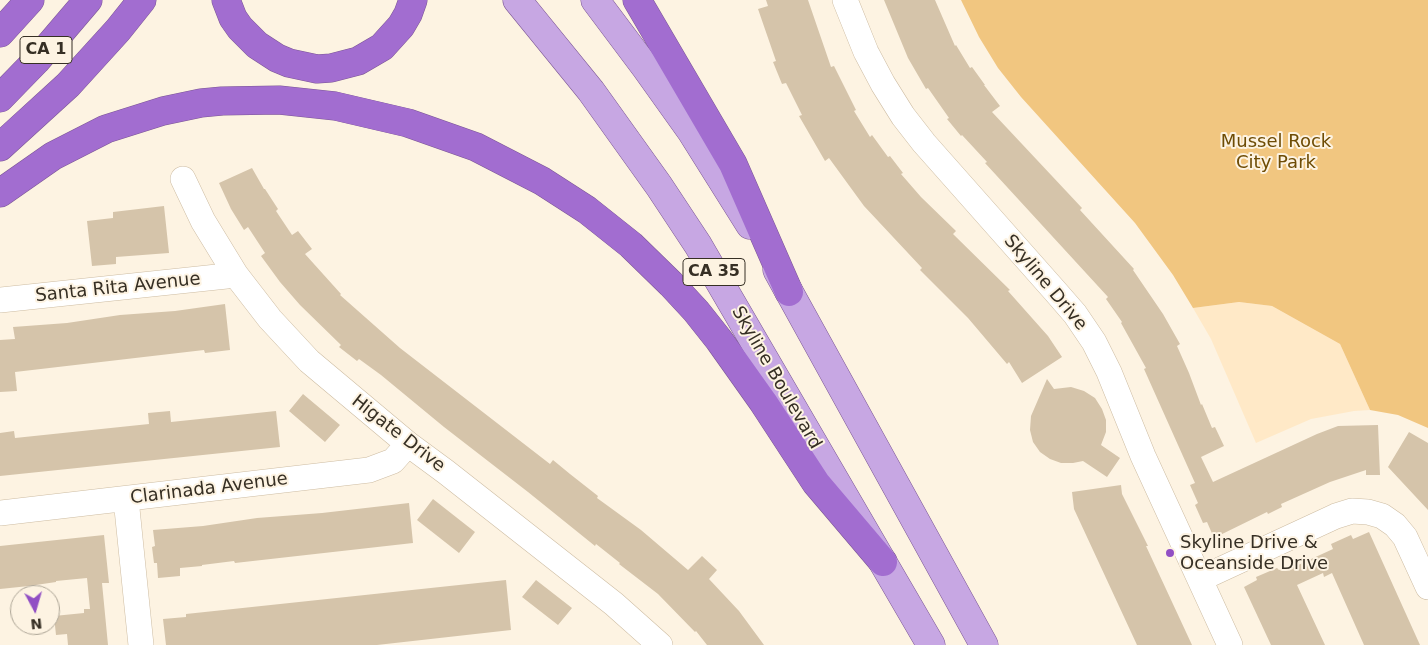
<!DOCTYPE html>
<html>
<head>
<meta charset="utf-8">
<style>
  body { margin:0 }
  #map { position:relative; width:1428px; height:645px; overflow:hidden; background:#fdf3e2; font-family:"DejaVu Sans",sans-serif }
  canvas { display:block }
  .north { position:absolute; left:10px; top:585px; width:50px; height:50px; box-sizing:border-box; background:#fdf3e2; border:1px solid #ada596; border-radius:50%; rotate:174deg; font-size:14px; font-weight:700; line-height:20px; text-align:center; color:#362f24 }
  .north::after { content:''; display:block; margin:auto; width:18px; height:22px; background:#914fc4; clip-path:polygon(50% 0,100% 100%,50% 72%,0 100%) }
</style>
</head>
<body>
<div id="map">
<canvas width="1428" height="645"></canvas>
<div class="north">N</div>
</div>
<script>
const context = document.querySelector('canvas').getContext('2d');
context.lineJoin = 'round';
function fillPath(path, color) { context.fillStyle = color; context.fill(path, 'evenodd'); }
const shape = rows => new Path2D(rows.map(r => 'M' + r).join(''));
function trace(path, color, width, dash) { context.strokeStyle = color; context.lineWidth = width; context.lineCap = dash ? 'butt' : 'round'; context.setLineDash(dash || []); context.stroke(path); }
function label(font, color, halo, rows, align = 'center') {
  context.font = font + ' "DejaVu Sans",sans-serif'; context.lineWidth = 4; context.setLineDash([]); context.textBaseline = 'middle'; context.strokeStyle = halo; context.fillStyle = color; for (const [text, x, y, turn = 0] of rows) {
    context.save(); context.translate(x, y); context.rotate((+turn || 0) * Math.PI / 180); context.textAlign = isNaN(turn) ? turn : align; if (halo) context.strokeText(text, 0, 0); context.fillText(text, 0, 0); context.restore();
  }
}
fillPath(shape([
  [1239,302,1272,306,1340,344,1370,410,1354,411,1311,419,1256,443,1211,339,1193,308]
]), '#ffe9c7');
fillPath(shape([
  [961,0,1428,0,1428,428,1398,415,1370,410,1340,344,1272,306,1239,302,1193,308,1173,275,1135,223,1021,97,998,68,979,37]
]), '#f1c680');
fillPath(shape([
  [766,0,808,0,831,67,834,66,856,110,854,111,870,137,872,135,888,157,890,156,903,173,901,174,921,197,956,231,953,234,1010,290,1008,291,1048,336,1062,357,1022,383,1009,362,1007,364,968,318,920,270,922,268,864,206,829,158,825,161,799,116,802,115,786,83,782,84,773,62,776,61,758,9,768,6],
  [884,0,935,0,955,46,956,45,970,68,972,67,985,85,984,85,1000,106,992,112,1082,208,1080,210,1134,269,1133,270,1163,314,1180,344,1177,346,1189,373,1201,405,1202,404,1212,428,1215,427,1224,446,1201,457,1213,482,1317,434,1338,426,1378,425,1380,475,1366,475,1366,470,1330,482,1281,504,1282,507,1268,514,1267,512,1214,538,1207,522,1203,523,1195,505,1198,503,1190,485,1195,483,1144,369,1146,368,1121,323,1122,322,1106,299,1108,297,985,163,987,162,962,135,961,136,947,119,949,118,928,88,926,89,908,58],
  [252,168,264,189,265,189,278,209,276,211,292,235,298,231,312,249,305,254,341,294,340,295,400,348,550,464,553,460,570,474,598,496,597,498,641,530,688,570,702,556,717,570,709,579,739,611,764,645,707,645,696,631,695,632,658,594,619,564,620,563,596,544,595,546,528,492,444,427,381,375,359,359,357,361,339,347,341,345,300,305,280,282,261,256,265,253,248,227,244,230,231,209,219,183],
  [164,206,169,253,116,257,116,264,92,266,87,221,113,218,113,212],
  [225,304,230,350,205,353,204,350,15,372,17,391,0,392,0,340,15,339,13,327,67,323,120,315,175,311],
  [1047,379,1054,389,1071,387,1084,391,1095,398,1102,409,1106,420,1106,432,1101,445,1120,458,1107,477,1083,461,1073,463,1061,463,1050,459,1040,452,1033,442,1030,430,1031,416],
  [303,394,340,425,325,442,289,411],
  [170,411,171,422,276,411,280,447,0,476,0,433,14,431,15,438,149,424,148,413],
  [1409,432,1428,443,1428,510,1388,467],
  [1121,485,1122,494,1148,546,1146,546,1192,645,1137,645,1074,509,1072,492],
  [433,499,475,532,459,553,417,520],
  [409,503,413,543,235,563,234,561,202,565,202,566,180,568,180,576,158,578,157,563,154,563,152,547,155,546,153,530,203,526,257,518,322,513],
  [1369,532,1420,645,1364,645,1332,573,1324,577,1323,573,1297,585,1325,645,1271,645,1244,587,1257,580,1256,577,1277,568,1279,570,1295,563,1296,566,1333,549,1331,544,1351,535,1353,539],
  [104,535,109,583,102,583,108,645,68,645,67,634,56,635,54,616,84,613,84,609,90,609,87,578,56,581,56,582,29,586,0,589,0,546],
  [506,580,511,630,377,645,166,645,163,619,186,617,186,614],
  [536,580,572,608,558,625,522,597]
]), '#d5c4aa');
const minor = shape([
  [845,0,866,52,883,84,903,116,924,143,1055,291,1075,314,1094,342,1109,372,1143,456,1230,645],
  [183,179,203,221,236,275,270,319,309,361,408,444,446,472,614,604,660,645],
  [0,300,236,275],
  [126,499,141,645],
  [0,513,369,470,393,461,408,444],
  [1200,579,1336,516,1352,511,1368,512,1382,516,1395,525,1405,537,1428,587]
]);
const major = shape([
  [517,0,591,91,659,186,698,245,931,645],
  [595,0,646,68,691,131,750,225],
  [777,270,984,645]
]);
const highway = shape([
  [226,0,233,18,240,28,257,45,277,58,289,63,317,69,331,68,358,61,382,47,401,26,408,14,413,0],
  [637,0,733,164,789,292],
  [0,33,30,0],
  [0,98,36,61,88,0],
  [0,147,68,85,118,30,142,0],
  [0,193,53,156,106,129,163,111,201,103,222,101,279,100,335,106,408,123,476,147,542,181,587,210,631,245,671,284,696,311,719,340,763,402,816,483,883,562]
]);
trace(minor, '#cdbca2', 26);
trace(major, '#7c5794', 29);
trace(highway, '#7c5794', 29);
trace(minor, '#fff', 25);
trace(major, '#c7a7e3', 28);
trace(highway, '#a26dd0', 28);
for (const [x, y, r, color] of [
  [1170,553,5,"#914fc4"]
]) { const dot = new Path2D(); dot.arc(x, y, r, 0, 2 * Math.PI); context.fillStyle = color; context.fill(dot); trace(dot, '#fdf3e2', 2); }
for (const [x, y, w] of [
  [46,50,52],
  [714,272,62]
]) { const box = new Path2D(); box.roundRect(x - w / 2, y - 13.5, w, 27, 4); context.fillStyle = '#fdf3e2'; context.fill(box); trace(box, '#362f24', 1); }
label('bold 16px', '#362f24', null, [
  ["CA 1",46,50],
  ["CA 35",714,272]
]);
label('18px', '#6e4c05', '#fdf3e2', [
  ["Mussel Rock",1276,142],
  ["City Park",1276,163]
]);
label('18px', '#362f24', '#fdf3e2', [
  ["Skyline Drive",1045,283,50],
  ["Santa Rita Avenue",118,288,-6],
  ["Skyline Boulevard",776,378,60],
  ["Higate Drive",398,434,38],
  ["Clarinada Avenue",209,489,-7]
]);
label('18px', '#362f24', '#fdf3e2', [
  ["Skyline Drive &",1180,543],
  ["Oceanside Drive",1180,564]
], 'left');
</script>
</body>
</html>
